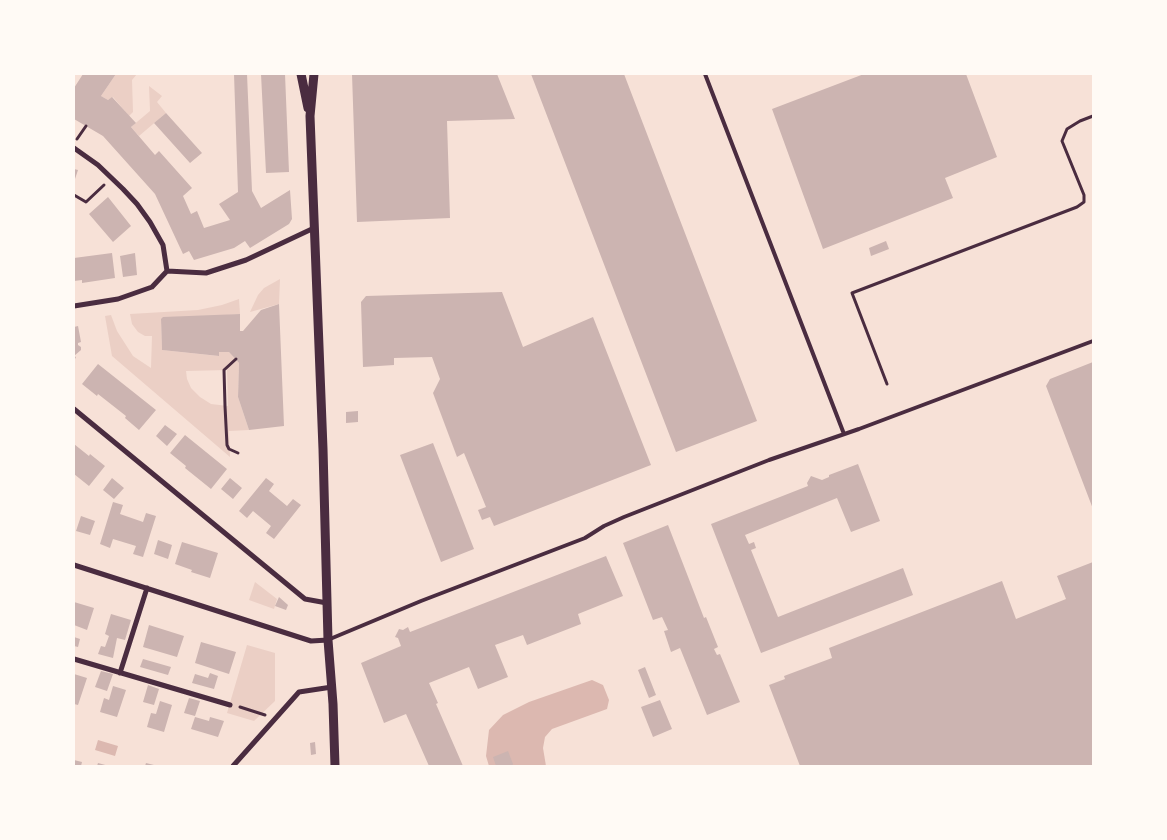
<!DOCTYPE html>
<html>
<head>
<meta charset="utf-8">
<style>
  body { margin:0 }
  #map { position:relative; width:1167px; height:840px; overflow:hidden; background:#f7e1d7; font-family:"Source Sans 3",sans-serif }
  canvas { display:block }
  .frame { position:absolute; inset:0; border:75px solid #fffaf5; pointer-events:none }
</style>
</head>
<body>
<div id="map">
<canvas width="1167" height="840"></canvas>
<div class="frame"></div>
</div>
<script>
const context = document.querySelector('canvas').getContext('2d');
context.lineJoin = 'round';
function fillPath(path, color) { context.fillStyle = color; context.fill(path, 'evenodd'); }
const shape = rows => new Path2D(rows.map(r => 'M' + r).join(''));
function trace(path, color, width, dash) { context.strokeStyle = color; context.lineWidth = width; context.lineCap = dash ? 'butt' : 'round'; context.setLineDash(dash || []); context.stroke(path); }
fillPath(shape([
  [116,74,137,74,132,80,133,112,129,116,113,97,108,100,101,96],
  [149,86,162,96,157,102,166,113,139,136,131,127,150,111],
  [280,279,279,304,250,312,258,295,264,288],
  [239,299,240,314,161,320,162,350,218,356,219,352,229,352,239,363,238,397,249,430,229,431,230,457,112,356,105,316,111,315,117,331,133,356,151,368,152,336,145,336,138,332,132,324,130,314,198,310,222,305],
  [227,370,228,406,211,404,200,397,191,388,187,379,186,371],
  [255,582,277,599,274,609,249,600],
  [247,645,275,653,275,701,254,721,227,713]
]), '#ebcfc5');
fillPath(shape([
  [592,680,603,685,609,700,607,709,552,729,545,737,543,748,546,766,489,766,486,756,489,730,503,715,529,702],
  [98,740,118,746,115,756,95,750]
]), '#dcb8b0');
fillPath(shape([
  [83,74,116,74,101,96,108,100,112,97,136,123,131,127,155,155,159,151,192,188,183,196,191,214,197,211,204,228,230,220,219,204,238,192,234,74,247,74,252,191,261,208,290,190,292,219,289,224,250,248,245,241,234,248,194,260,189,251,183,254,155,194,103,136,74,119,74,88],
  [261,74,285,74,289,172,266,173],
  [352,74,497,74,515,119,447,121,450,218,357,222],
  [531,74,624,74,757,421,676,452],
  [864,74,966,74,997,157,945,178,953,198,823,249,772,109],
  [166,113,202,153,190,163,154,123],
  [74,169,78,170,74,182],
  [108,197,131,226,113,242,89,214],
  [886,241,889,249,871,256,869,248],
  [112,253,115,278,82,283,82,280,74,281,74,258],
  [135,253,137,275,123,277,120,256],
  [502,292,523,347,593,317,651,465,494,526,490,517,482,520,478,510,486,507,464,453,457,457,433,393,440,379,432,357,394,358,394,365,363,367,361,302,366,296],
  [279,304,284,426,249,430,238,397,239,363,229,352,219,352,219,356,162,350,161,319,163,317,240,314,240,331,243,331,261,310],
  [78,326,81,342,78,343,78,345,81,347,81,350,74,356,76,357,74,361,74,327],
  [1093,362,1093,509,1046,386,1050,379],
  [98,364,156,410,139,430,125,418,126,416,98,394,97,396,82,384],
  [358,411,358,422,346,423,346,412],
  [165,425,177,434,167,446,156,436],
  [185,435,227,469,211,489,185,468,186,466,170,453],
  [433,443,474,549,441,562,400,455],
  [74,444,89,456,90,454,105,466,89,486,74,474],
  [858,464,880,521,851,532,837,498,745,535,749,544,754,542,756,548,751,550,778,617,903,568,913,595,761,653,711,524,808,486,807,483,811,476,822,480,829,477,829,475],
  [112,478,124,488,114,499,103,490],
  [230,478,242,488,233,499,221,489],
  [266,478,274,484,269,491,287,506,293,499,301,505,274,539,266,533,271,526,253,511,247,518,239,511],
  [113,502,123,505,120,514,143,522,146,513,156,516,143,557,133,554,136,546,113,539,110,548,100,544],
  [81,516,95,521,90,535,76,531],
  [668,525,704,618,706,617,718,647,714,649,717,655,720,654,740,702,707,715,680,648,671,652,664,631,668,630,662,617,653,620,623,543],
  [158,540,172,545,168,559,154,554],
  [182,542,218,553,210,578,191,572,192,570,175,564],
  [606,556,623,596,578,614,581,624,527,645,523,635,495,645,508,677,478,689,469,667,429,683,438,703,436,704,463,766,429,766,406,714,384,723,361,663,401,646,398,638,395,637,399,629,403,630,408,627,410,632],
  [1093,562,1093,766,800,766,769,685,785,679,784,676,832,658,829,648,1002,581,1016,619,1066,599,1057,576],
  [279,597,288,605,286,610,275,606],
  [74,602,94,608,87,630,74,625],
  [111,614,131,620,125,640,117,638,113,658,98,654,101,646,105,647,109,636,105,634],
  [149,625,184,636,177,657,143,647],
  [74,637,80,639,78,647,74,646],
  [201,642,236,652,229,674,195,663],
  [143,659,171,667,168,675,140,667],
  [645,667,656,695,649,698,638,670],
  [101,671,113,674,107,691,95,687],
  [210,673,218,676,214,689,192,683,195,674,208,678],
  [74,674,87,678,78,705,74,704],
  [148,685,159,689,154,705,143,702],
  [113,686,126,690,117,717,100,712,104,698,109,700],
  [189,698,200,701,195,716,184,713],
  [660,700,672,729,653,737,641,707],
  [160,701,172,705,164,732,147,727,151,713,156,714],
  [195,717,209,721,210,717,224,721,218,737,191,729],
  [315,742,316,754,311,755,310,743],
  [508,751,513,764,512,766,496,766,493,757],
  [74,760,82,762,81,766,74,766],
  [98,763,109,766,97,766],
  [146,763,158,766,145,766]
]), '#ccb4b1');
trace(shape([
  [77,139,86,126],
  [74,195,86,202,104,185],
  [236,359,224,370,225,406,227,445,229,449,238,453],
  [887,384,852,293,1077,207,1084,202,1084,195,1062,141,1067,129,1080,121,1093,116],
  [240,707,265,715]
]), '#4a2c40', 3);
trace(shape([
  [705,74,844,434],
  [330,639,421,601,585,538,604,526,624,517,769,460,859,429,1093,341]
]), '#4a2c40', 4);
trace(shape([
  [74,148,98,165,123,189,137,204,150,222,163,245,167,271],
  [74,306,118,299,152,287,167,271,206,273,246,260,314,228],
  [74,409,305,599,327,603],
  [74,565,311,641,328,640],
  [74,659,230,705],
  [120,673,147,588],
  [233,766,299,692,332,687]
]), '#4a2c40', 5);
trace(shape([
  [301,74,308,108],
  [314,74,310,116,323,449,328,640,333,704,335,766]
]), '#4a2c40', 9);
</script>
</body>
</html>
